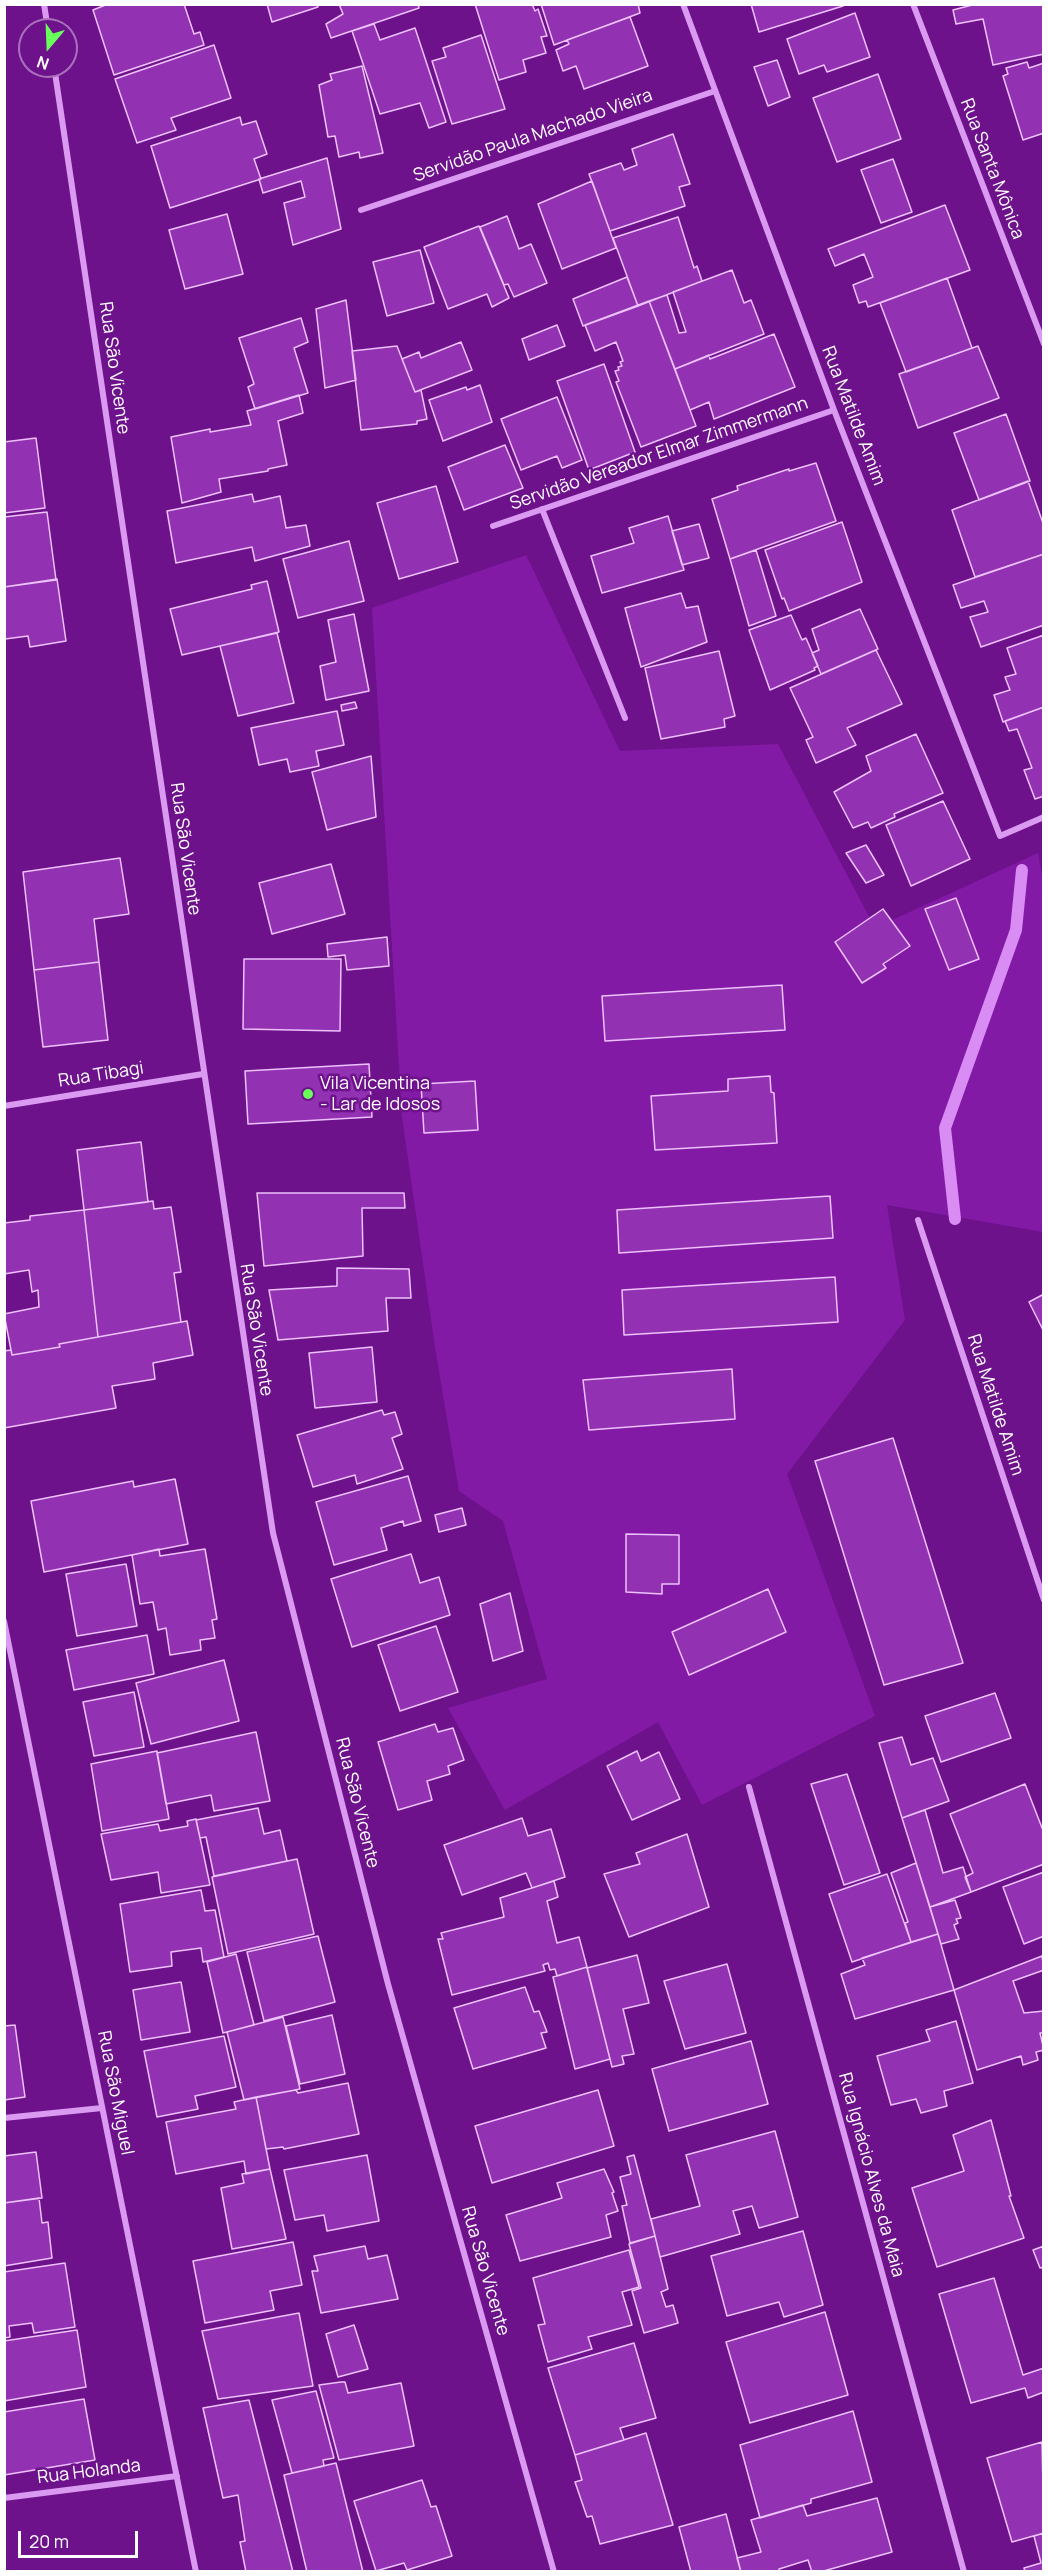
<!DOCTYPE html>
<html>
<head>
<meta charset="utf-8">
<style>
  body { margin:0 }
  #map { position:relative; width:1048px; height:2576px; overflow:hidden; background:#6e128c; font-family:Manrope,sans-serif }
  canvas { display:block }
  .frame { position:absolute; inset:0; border:6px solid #fff; pointer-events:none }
  .north { position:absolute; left:18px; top:18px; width:60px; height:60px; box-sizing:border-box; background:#6e128c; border:2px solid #a871ba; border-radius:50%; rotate:199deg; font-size:16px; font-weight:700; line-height:24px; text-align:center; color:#fff }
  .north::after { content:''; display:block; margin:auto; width:21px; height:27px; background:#69ff5a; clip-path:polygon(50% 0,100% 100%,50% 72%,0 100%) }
  .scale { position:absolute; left:18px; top:2531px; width:120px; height:27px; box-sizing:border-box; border:3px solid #fff; border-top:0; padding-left:8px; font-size:18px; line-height:21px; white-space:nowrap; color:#fff; -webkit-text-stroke:4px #6e128c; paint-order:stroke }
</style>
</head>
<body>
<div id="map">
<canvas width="1048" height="2576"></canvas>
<div class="frame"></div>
<div class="north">N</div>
<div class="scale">20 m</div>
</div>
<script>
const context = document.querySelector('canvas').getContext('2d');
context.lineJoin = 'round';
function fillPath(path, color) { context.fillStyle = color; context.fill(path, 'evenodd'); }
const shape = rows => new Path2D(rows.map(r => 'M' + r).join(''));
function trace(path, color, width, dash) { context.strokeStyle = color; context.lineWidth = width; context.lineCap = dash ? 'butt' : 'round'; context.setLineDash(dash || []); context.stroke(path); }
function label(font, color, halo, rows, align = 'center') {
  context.font = font + ' Manrope,sans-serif'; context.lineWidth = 5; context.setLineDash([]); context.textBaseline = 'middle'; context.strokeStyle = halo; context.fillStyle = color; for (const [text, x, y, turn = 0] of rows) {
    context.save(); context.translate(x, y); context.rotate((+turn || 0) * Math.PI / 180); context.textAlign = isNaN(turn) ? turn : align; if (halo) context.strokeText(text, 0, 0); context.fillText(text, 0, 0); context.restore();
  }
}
fillPath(shape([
  [526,555,620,751,778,744,875,928,1038,853,1044,887,1043,1232,887,1205,905,1320,787,1474,875,1716,702,1805,658,1722,505,1810,448,1708,547,1679,503,1521,459,1491,435,1347,402,1117,372,608]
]), '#821aa6');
trace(shape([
  [955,1219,945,1128,1016,930,1022,870]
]), '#d88cf4', 12);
const building = shape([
  [108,4,184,4,194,34,200,32,204,45,114,75,93,10,108,4],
  [267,4,317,4,318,7,272,22,267,4],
  [339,4,418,4,419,8,331,38,326,24,343,14,339,4],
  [475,4,532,4,535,11,538,9,547,36,541,37,546,53,523,60,526,72,499,80,475,4],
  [541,4,638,4,640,13,554,45,541,4],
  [751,4,842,4,843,6,759,32,751,4],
  [976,4,1044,4,1044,54,993,65,983,19,956,24,953,10,976,4],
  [855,13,870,57,827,72,824,65,799,74,787,39,855,13],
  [630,17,648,66,584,89,576,66,563,71,556,50,569,44,567,40,630,17],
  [374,24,380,40,415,28,446,122,429,128,420,103,380,114,352,31,374,24],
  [481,35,505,109,452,124,432,61,446,57,443,48,481,35],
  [214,45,231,98,171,118,176,130,137,143,115,79,214,45],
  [777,60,790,97,768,106,754,67,777,60],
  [1027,62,1029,68,1044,63,1044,133,1023,140,1003,76,1008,74,1006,68,1027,62],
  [362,66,383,153,360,158,359,152,339,157,335,136,328,137,319,85,332,80,330,74,362,66],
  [878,74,901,139,837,162,813,98,878,74],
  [240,117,242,125,256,121,267,154,254,159,261,179,170,208,151,146,240,117],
  [673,134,690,184,679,187,685,206,610,231,589,174,621,163,624,170,637,165,632,149,673,134],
  [327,158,341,229,293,245,284,203,305,197,301,181,263,193,259,179,327,158],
  [893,159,912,212,881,223,861,170,893,159],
  [592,181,616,248,562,269,538,204,592,181],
  [945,205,970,270,868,307,866,301,859,303,853,285,873,277,864,254,835,266,828,249,945,205],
  [227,214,243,274,185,289,169,230,227,214],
  [507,216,519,249,531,244,547,283,514,297,508,284,504,285,480,227,507,216],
  [678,217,694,268,697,266,702,281,638,306,613,238,678,217],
  [479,226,509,298,492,307,487,294,448,309,424,247,479,226],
  [420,250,434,303,387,316,373,262,420,250],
  [732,270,744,303,751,300,764,334,675,369,649,301,667,295,679,333,686,332,673,292,732,270],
  [627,277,638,306,583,326,573,299,627,277],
  [947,278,972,348,906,372,880,303,947,278],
  [346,300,356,380,325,388,316,309,346,300],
  [649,301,696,426,641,447,616,382,619,381,615,371,619,370,618,367,622,366,620,362,623,361,616,342,595,351,585,325,649,301],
  [301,318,308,342,294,348,308,393,255,409,248,387,254,384,239,338,301,318],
  [557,325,565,346,529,360,522,339,557,325],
  [774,334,795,387,714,419,709,402,690,410,675,369,709,355,710,359,774,334],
  [461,342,472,370,415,392,402,359,419,352,421,358,461,342],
  [397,346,415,392,421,390,427,419,417,421,417,424,361,430,352,351,397,346],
  [978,346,999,398,918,428,899,374,978,346],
  [604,364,635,452,589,470,557,381,604,364],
  [480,385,492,422,443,441,429,400,466,387,467,390,480,385],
  [299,395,303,413,278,421,287,465,268,469,268,471,219,479,221,492,182,503,171,437,210,429,210,432,251,425,247,411,299,395],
  [557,397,582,460,562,468,557,456,521,470,501,419,557,397],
  [1006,414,1030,481,979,500,954,433,1006,414],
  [36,438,45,508,4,513,4,442,36,438],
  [505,445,523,488,464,510,448,467,505,445],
  [816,463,836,521,730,559,712,499,738,490,737,486,789,469,789,471,816,463],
  [1028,481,1044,526,1044,554,975,577,952,510,1028,481],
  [436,486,458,562,399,579,377,503,436,486],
  [252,494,254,502,280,496,286,528,306,525,310,546,255,561,252,547,176,563,167,511,252,494],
  [47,512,56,580,4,587,4,517,47,512],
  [668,516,684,570,602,593,591,556,634,543,629,528,668,516],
  [842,522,862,582,789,611,784,598,782,599,765,550,842,522],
  [699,524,709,558,682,565,672,531,699,524],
  [349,541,364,601,298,618,283,559,349,541],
  [756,550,776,616,749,626,730,559,756,550],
  [1044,554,1044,625,981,647,970,617,988,612,984,601,961,608,953,585,1044,554],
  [57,579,66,641,30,647,28,636,5,639,4,587,57,579],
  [267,581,279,632,182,655,170,609,252,589,251,585,267,581],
  [681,593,686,608,698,606,707,642,641,667,625,608,681,593],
  [860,609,878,649,821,674,812,653,819,650,812,629,860,609],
  [354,614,369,691,326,700,320,666,336,662,328,620,354,614],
  [791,615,802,640,806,638,818,666,814,668,815,670,770,690,749,630,791,615],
  [277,633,294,703,238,716,220,646,277,633],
  [1044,635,1044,707,1003,722,994,695,1010,690,1005,677,1016,674,1007,648,1044,635],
  [876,650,902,704,847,728,856,745,816,763,806,740,813,737,790,688,876,650],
  [719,651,735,716,724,719,725,727,661,739,645,668,719,651],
  [355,702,357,708,342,711,341,705,355,702],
  [1044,707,1044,796,1035,799,1024,770,1032,768,1017,729,1009,731,1005,721,1044,707],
  [337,711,344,745,316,751,319,766,290,772,287,759,259,765,251,728,337,711],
  [916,734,943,793,894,814,895,817,871,828,868,822,853,828,834,792,871,771,866,756,916,734],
  [371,756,376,817,327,830,312,772,371,756],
  [943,801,970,859,911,886,886,825,943,801],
  [866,845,884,875,866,883,846,853,866,845],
  [120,858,129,914,94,919,99,962,34,970,23,872,120,858],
  [331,864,345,914,272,934,259,883,331,864],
  [956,898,979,959,949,970,925,909,956,898],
  [883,909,910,946,883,964,886,968,862,983,835,942,883,909],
  [387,937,389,966,347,970,345,955,328,957,327,944,387,937],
  [244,959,341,959,340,1031,243,1029,244,959],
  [99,962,108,1040,43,1047,34,970,99,962],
  [782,985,785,1030,605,1041,602,996,782,985],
  [369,1064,372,1117,248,1124,245,1071,369,1064],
  [770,1076,771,1092,774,1093,777,1143,655,1150,651,1096,728,1091,728,1079,770,1076],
  [475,1081,478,1130,424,1133,421,1084,475,1081],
  [141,1142,148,1202,84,1210,77,1150,141,1142],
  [257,1193,404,1193,405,1208,362,1208,363,1256,264,1266,257,1193],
  [830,1196,833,1238,619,1253,617,1210,830,1196],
  [153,1201,154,1209,171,1207,181,1272,174,1273,181,1322,98,1337,84,1210,153,1201],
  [84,1210,98,1337,59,1344,60,1347,12,1355,4,1314,39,1307,38,1290,32,1292,29,1270,4,1274,4,1223,30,1220,30,1216,84,1210],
  [337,1268,409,1269,411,1298,386,1298,388,1331,278,1340,269,1290,337,1286,337,1268],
  [835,1277,838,1322,624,1335,622,1290,835,1277],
  [1044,1294,1044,1332,1029,1302,1044,1294],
  [187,1321,193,1355,153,1363,155,1379,112,1386,116,1408,4,1428,4,1351,11,1350,12,1355,60,1347,59,1344,187,1321],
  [372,1347,377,1402,315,1408,309,1353,372,1347],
  [732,1369,735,1419,589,1430,583,1380,732,1369],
  [382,1410,384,1415,395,1412,402,1434,392,1438,403,1469,357,1484,355,1475,313,1487,297,1435,382,1410],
  [893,1438,963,1663,884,1685,815,1461,893,1438],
  [408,1476,421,1521,404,1526,403,1521,381,1528,387,1550,334,1565,316,1502,408,1476],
  [175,1479,188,1544,44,1572,31,1501,133,1481,134,1487,175,1479],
  [462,1508,466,1525,439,1532,435,1515,462,1508],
  [626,1534,679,1535,679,1584,662,1584,662,1594,626,1592,626,1534],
  [159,1549,160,1556,205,1549,217,1619,212,1620,215,1638,200,1640,201,1650,170,1655,166,1628,158,1630,153,1602,140,1604,132,1555,159,1549],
  [411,1554,420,1583,439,1577,450,1615,352,1647,331,1579,411,1554],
  [126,1564,137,1626,77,1636,66,1574,126,1564],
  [768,1589,786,1632,689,1675,672,1632,768,1589],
  [510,1593,523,1651,493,1661,480,1604,510,1593],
  [436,1626,458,1692,400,1711,378,1645,436,1626],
  [147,1635,154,1674,74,1690,66,1650,147,1635],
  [224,1660,239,1721,151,1744,136,1683,224,1660],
  [134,1692,144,1747,94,1756,83,1702,134,1692],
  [995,1693,1011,1738,941,1762,925,1716,995,1693],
  [435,1724,438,1732,453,1728,464,1760,448,1766,450,1774,427,1781,432,1800,398,1810,378,1742,435,1724],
  [256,1732,270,1801,214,1811,211,1795,166,1804,157,1753,256,1732],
  [902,1737,911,1765,933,1758,949,1801,902,1818,879,1743,902,1737],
  [157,1751,169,1819,102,1831,91,1764,157,1751],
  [637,1751,641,1761,659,1752,680,1799,632,1820,607,1766,637,1751],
  [847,1774,880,1873,844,1885,811,1784,847,1774],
  [1025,1784,1044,1833,1044,1864,971,1892,965,1877,973,1873,950,1814,1025,1784],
  [258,1808,264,1834,280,1830,287,1861,214,1876,206,1837,200,1838,196,1820,258,1808],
  [925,1810,943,1873,963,1867,971,1892,930,1907,902,1818,925,1810],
  [522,1818,528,1836,551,1829,565,1877,532,1888,526,1873,462,1895,444,1845,522,1818],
  [196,1819,210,1885,161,1893,158,1872,111,1880,101,1834,158,1824,160,1831,188,1826,187,1821,196,1819],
  [687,1834,709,1907,629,1937,604,1874,640,1864,636,1853,687,1834],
  [297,1859,314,1934,228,1954,212,1877,297,1859],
  [916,1863,938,1934,911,1942,905,1923,908,1922,891,1873,916,1863],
  [1044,1872,1044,1936,1024,1944,1003,1887,1044,1872],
  [887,1874,911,1942,852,1962,829,1894,887,1874],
  [554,1881,558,1897,547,1901,557,1943,579,1937,587,1967,557,1976,555,1969,550,1970,548,1963,543,1965,545,1971,452,1995,438,1939,443,1939,441,1933,504,1917,500,1898,554,1881],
  [201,1890,205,1911,215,1910,224,1957,203,1962,201,1948,171,1952,172,1966,130,1972,120,1904,201,1890],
  [955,1900,961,1918,956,1919,958,1923,954,1925,959,1939,941,1944,930,1907,955,1900],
  [938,1934,954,1990,855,2019,841,1974,865,1965,862,1958,938,1934],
  [318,1936,335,2002,264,2021,247,1952,318,1936],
  [236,1954,254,2025,223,2033,207,1962,236,1954],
  [637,1955,649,2003,623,2009,634,2054,622,2056,624,2064,612,2067,587,1968,637,1955],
  [1042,1956,1044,1970,1013,1981,1024,2013,1044,2011,1044,2033,1040,2033,1044,2050,1036,2052,1038,2060,1023,2065,1021,2056,977,2070,954,1990,1042,1956],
  [727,1964,746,2033,685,2049,664,1981,727,1964],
  [587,1967,610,2059,575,2069,553,1977,587,1967],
  [181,1982,190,2032,141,2040,133,1990,181,1982],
  [525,1987,534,2012,539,2011,547,2032,541,2033,546,2048,473,2069,454,2008,525,1987],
  [332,2015,345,2074,300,2084,286,2026,332,2015],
  [283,2017,300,2089,244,2100,227,2032,283,2017],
  [956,2021,973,2083,944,2091,947,2106,921,2113,916,2099,891,2105,877,2056,930,2041,926,2030,956,2021],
  [15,2025,25,2097,4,2100,4,2026,15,2025],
  [224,2036,236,2087,195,2096,198,2109,157,2117,144,2051,224,2036],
  [751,2041,768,2104,669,2131,652,2069,751,2041],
  [348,2083,359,2134,284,2149,283,2147,266,2149,256,2097,296,2090,298,2093,348,2083],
  [598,2090,614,2146,492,2183,475,2126,598,2090],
  [256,2097,270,2169,246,2174,244,2161,176,2174,166,2122,236,2109,234,2102,256,2097],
  [991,2120,1011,2196,1009,2196,1024,2238,937,2267,912,2188,964,2171,953,2135,991,2120],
  [775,2131,798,2217,759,2228,752,2206,733,2211,740,2234,660,2257,651,2219,700,2206,686,2155,775,2131],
  [36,2152,42,2198,4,2203,4,2156,36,2152],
  [367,2155,379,2221,327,2231,324,2215,295,2220,284,2170,367,2155],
  [634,2155,655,2236,630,2243,622,2206,627,2205,620,2177,631,2174,627,2157,634,2155],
  [270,2169,286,2239,232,2249,221,2188,244,2183,242,2174,270,2169],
  [604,2169,614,2192,612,2193,618,2211,606,2215,611,2237,520,2261,506,2215,562,2198,557,2183,604,2169],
  [39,2198,42,2223,48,2222,52,2258,4,2266,4,2203,39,2198],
  [803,2231,823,2305,784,2317,779,2302,727,2316,711,2256,803,2231],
  [655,2236,668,2289,661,2292,666,2307,673,2305,678,2323,644,2333,632,2291,641,2288,629,2244,655,2236],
  [293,2242,302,2285,270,2291,274,2310,205,2323,193,2261,293,2242],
  [365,2246,368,2259,387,2255,398,2299,321,2313,312,2271,318,2271,314,2256,365,2246],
  [1044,2246,1044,2267,1040,2268,1033,2250,1044,2246],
  [629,2250,639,2287,622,2292,632,2325,588,2337,592,2349,548,2362,538,2325,545,2324,533,2278,629,2250],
  [65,2263,75,2327,34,2333,32,2323,9,2326,10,2337,4,2338,4,2272,65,2263],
  [994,2278,1023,2375,1044,2368,1044,2392,1028,2398,1025,2388,971,2403,939,2294,994,2278],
  [825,2312,848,2395,750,2423,726,2342,825,2312],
  [299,2313,313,2386,218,2399,202,2331,299,2313],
  [354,2325,368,2369,338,2377,326,2334,354,2325],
  [77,2330,86,2387,4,2401,4,2341,77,2330],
  [634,2343,656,2418,620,2428,624,2440,575,2455,548,2368,634,2343],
  [341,2382,345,2382,348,2393,401,2383,414,2446,339,2460,319,2385,341,2382],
  [316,2391,334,2458,323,2460,324,2466,292,2473,272,2400,316,2391],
  [84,2399,95,2460,4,2475,4,2412,84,2399],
  [249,2400,293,2572,246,2572,240,2542,245,2541,238,2495,223,2498,203,2408,249,2400],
  [853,2411,872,2482,811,2499,811,2503,760,2518,740,2445,853,2411],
  [646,2433,673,2525,600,2544,592,2516,587,2517,575,2482,582,2480,575,2455,646,2433],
  [1042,2442,1044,2533,1012,2542,987,2458,1042,2442],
  [336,2463,363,2572,307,2572,284,2475,336,2463],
  [422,2480,431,2507,436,2506,452,2556,407,2570,404,2563,376,2571,354,2501,422,2480],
  [877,2498,892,2552,820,2572,812,2572,808,2560,779,2569,780,2572,741,2572,737,2558,761,2552,751,2520,803,2505,807,2516,877,2498],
  [726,2514,741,2572,691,2572,679,2527,726,2514],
  [1044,2533,1044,2572,1025,2572,1024,2568,1041,2563,1034,2536,1044,2533]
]);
fillPath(building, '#9232b2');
trace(building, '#edc1fc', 1.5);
trace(shape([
  [44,4,48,30],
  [683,4,834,410,1000,836,1044,817],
  [913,4,1044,344],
  [54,66,273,1533,388,1984,554,2572],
  [361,210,715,91],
  [542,509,625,718],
  [493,526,834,410],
  [4,1106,203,1074],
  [918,1220,1044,1600],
  [4,1621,196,2572],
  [749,1787,964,2572],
  [4,2118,102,2108],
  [4,2498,177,2476]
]), '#db9af1', 6);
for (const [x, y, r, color] of [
  [308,1094,6,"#69ff5a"]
]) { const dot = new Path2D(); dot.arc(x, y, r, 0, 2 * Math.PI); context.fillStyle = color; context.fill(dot); trace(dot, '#6e128c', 2); }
label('18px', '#fff', '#6e128c', [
  ["Servidão Paula Machado Vieira",533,136,-19],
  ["Rua Santa Mônica",992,169,69],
  ["Rua São Vicente",114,368,82],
  ["Rua Matilde Amim",853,416,69],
  ["Servidão Vereador Elmar Zimmermann",659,454,-19],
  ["Rua São Vicente",185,849,82],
  ["Rua Tibagi",101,1075,-9],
  ["Rua São Vicente",256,1330,81],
  ["Rua Matilde Amim",995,1405,72],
  ["Rua São Vicente",357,1803,76],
  ["Rua São Miguel",115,2093,79],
  ["Rua Ignácio Alves da Maia",871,2175,75],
  ["Rua São Vicente",485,2271,74],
  ["Rua Holanda",89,2472,-7]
]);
label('18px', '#fff', '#6e128c', [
  ["Vila Vicentina",320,1084],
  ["- Lar de Idosos",320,1105]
], 'left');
</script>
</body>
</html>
